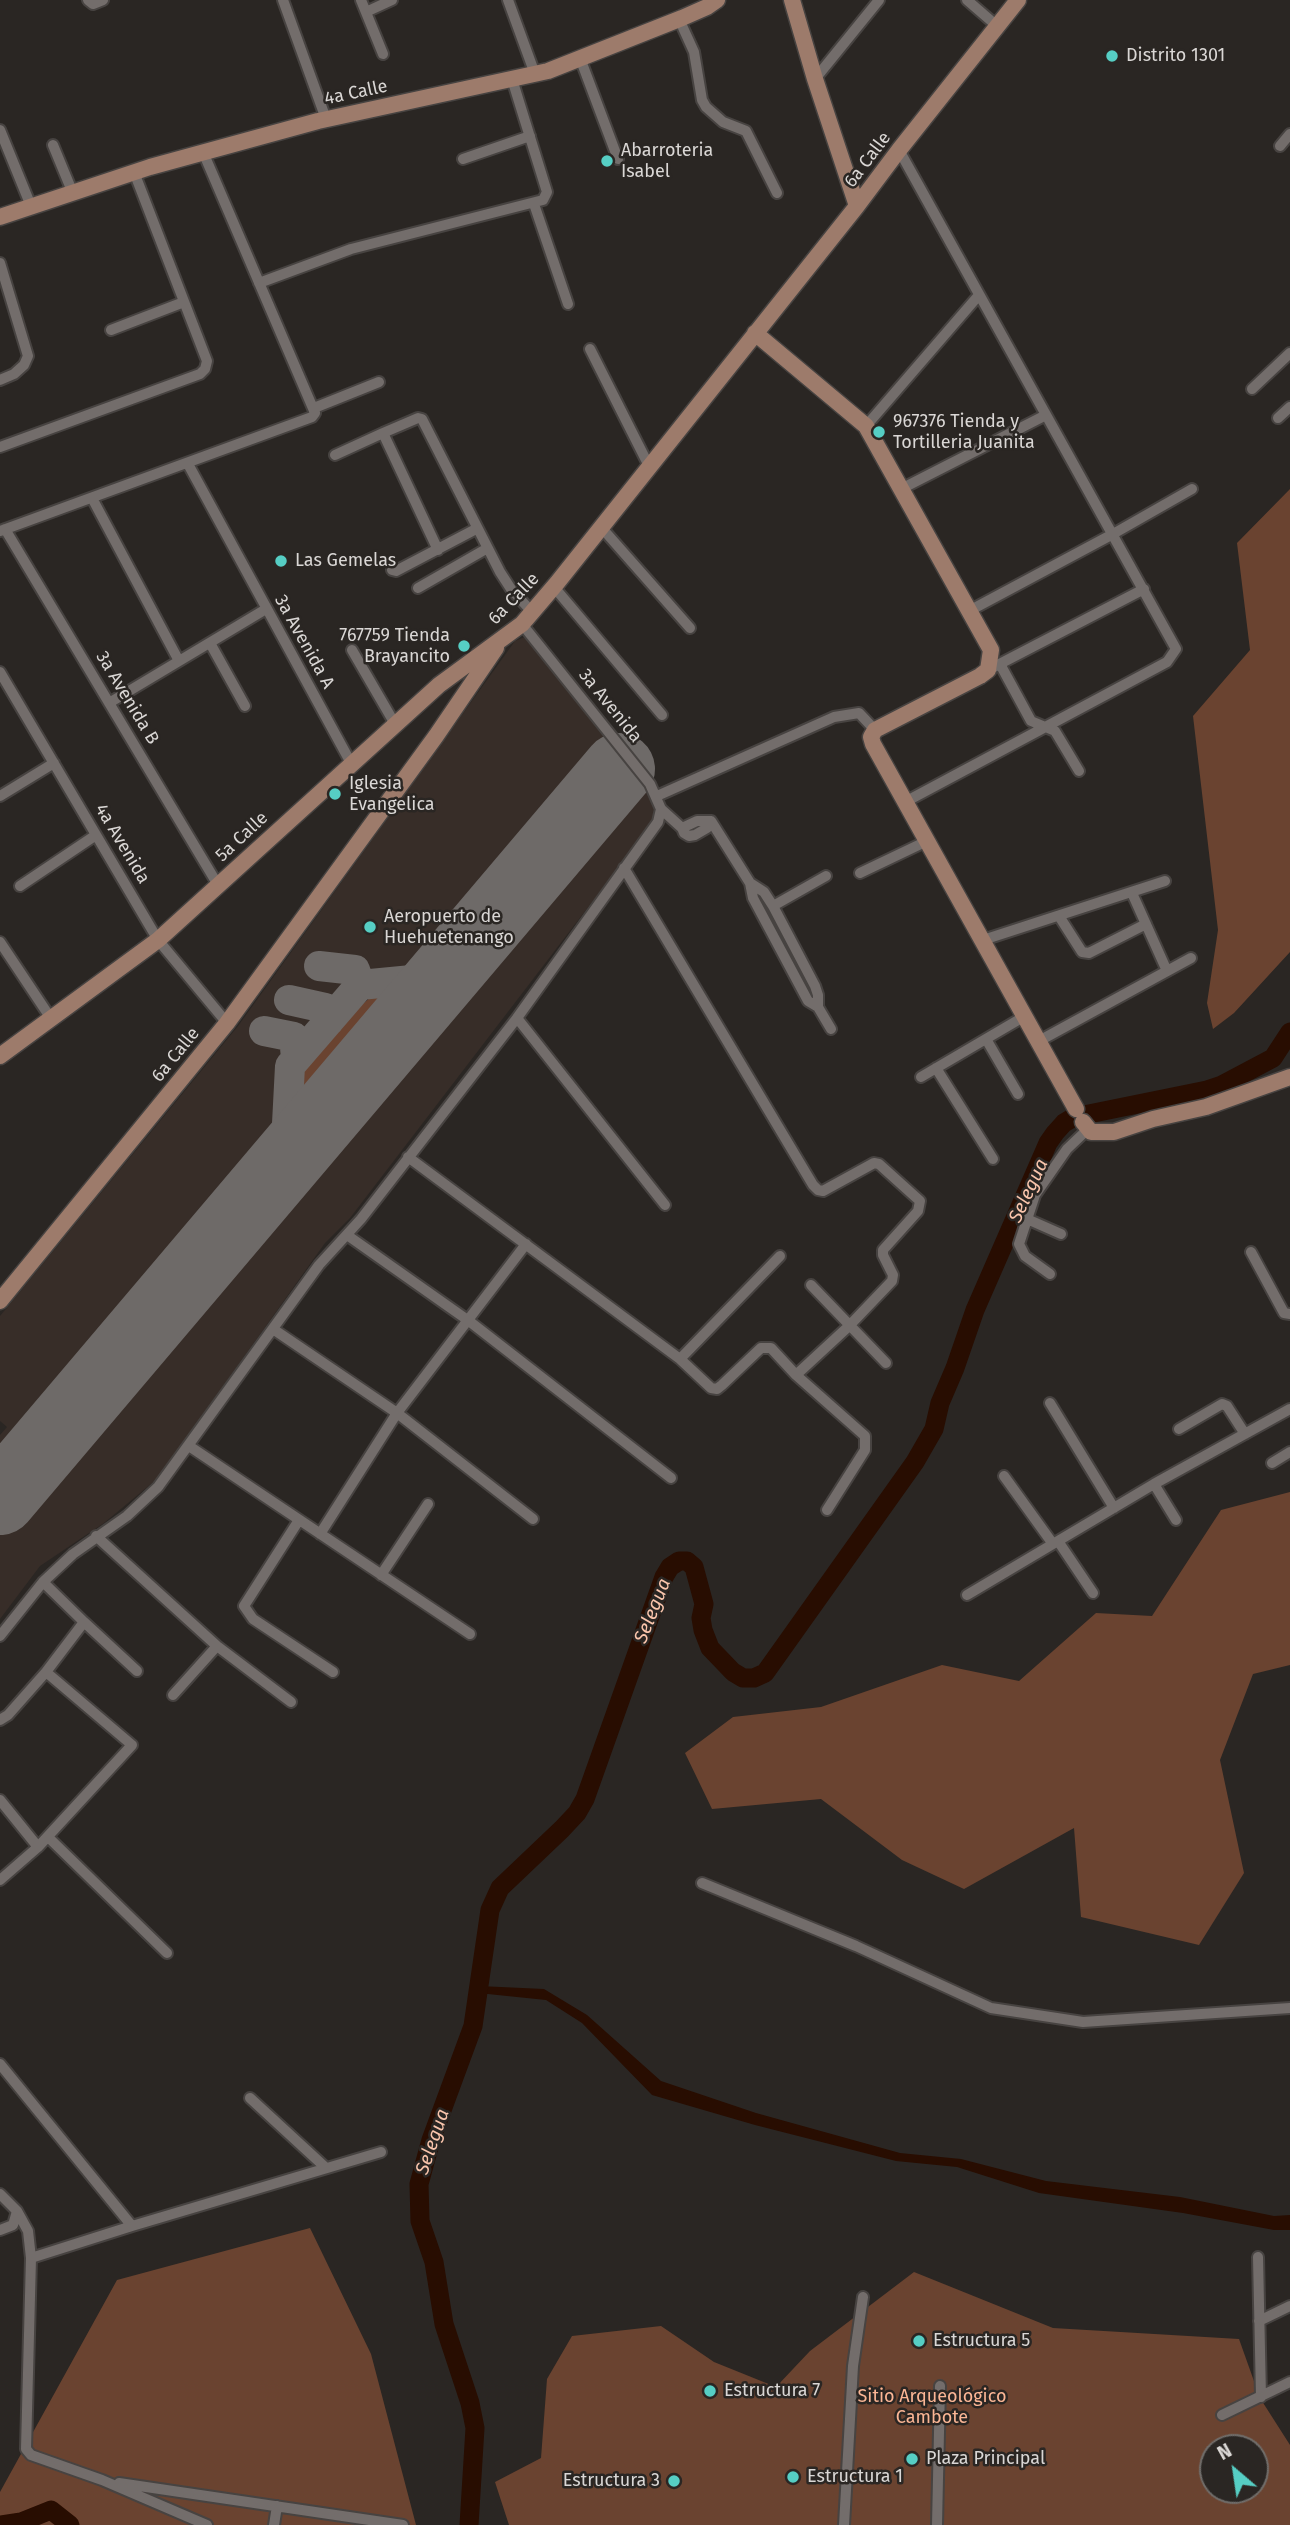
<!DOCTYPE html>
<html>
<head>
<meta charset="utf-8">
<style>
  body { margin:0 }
  #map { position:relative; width:1290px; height:2525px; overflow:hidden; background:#2a2623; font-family:"Fira Sans",sans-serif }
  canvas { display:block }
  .north { position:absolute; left:1199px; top:2434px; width:70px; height:70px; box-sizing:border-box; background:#2a2623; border:2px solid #706d6a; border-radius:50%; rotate:331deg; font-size:19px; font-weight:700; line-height:28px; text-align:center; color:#dad7d5 }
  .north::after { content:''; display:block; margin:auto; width:24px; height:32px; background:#56cec4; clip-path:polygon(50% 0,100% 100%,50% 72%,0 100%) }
</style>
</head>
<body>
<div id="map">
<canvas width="1290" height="2525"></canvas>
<div class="north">N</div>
</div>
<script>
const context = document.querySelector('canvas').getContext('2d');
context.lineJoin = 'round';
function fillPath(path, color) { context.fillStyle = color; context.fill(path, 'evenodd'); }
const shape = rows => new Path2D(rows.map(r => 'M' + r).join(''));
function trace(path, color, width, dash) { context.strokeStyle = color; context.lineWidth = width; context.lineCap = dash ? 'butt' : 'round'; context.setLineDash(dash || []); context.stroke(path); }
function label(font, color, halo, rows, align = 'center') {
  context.font = font + ' "Fira Sans",sans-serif'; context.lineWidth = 5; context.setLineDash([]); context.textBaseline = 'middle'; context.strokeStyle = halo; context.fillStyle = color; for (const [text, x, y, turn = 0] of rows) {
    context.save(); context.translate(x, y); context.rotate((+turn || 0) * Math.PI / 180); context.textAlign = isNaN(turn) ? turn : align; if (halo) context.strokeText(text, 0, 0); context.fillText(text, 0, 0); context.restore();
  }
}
fillPath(shape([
  [527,636,655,799,658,816,350,1218,325,1243,157,1479,104,1523,40,1566,0,1619,0,1435,7,1427,0,1421,0,1316,238,1026,515,641]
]), '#372d28');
fillPath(shape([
  [1290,489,1290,952,1234,1013,1213,1029,1207,1003,1218,930,1193,716,1250,650,1237,543],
  [385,992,406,995,408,1000,305,1116,300,1112,295,1100,295,1085,298,1074,352,1013,371,997],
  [1290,1492,1290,1665,1253,1674,1220,1760,1244,1873,1199,1945,1081,1917,1074,1828,964,1889,902,1860,821,1799,712,1809,685,1753,733,1717,821,1707,942,1665,1019,1681,1096,1613,1152,1616,1221,1510],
  [310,2228,371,2354,416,2525,0,2525,0,2492,117,2280],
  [914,2272,1053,2328,1239,2339,1260,2398,1290,2445,1290,2525,509,2525,495,2482,541,2458,547,2379,572,2336,661,2326,714,2362,776,2387,810,2351],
  [1213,2448,1255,2448,1255,2490,1213,2490]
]), '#6a4330');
fillPath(shape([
  [479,1986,544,1989,587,2015,661,2081,756,2113,900,2153,961,2159,1046,2181,1180,2197,1274,2216,1290,2215,1290,2230,1274,2230,1183,2213,1039,2193,957,2167,896,2161,755,2125,652,2095,582,2023,546,2000,478,1993]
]), '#280d01');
trace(shape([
  [0,2525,21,2522,51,2510,70,2525],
  [469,2525,475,2428,470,2403,444,2324,434,2262,420,2221,419,2184,431,2140,473,2026,490,1910,500,1888,562,1829,577,1813,585,1799,664,1577,670,1567,679,1561,687,1561,694,1567,704,1604,701,1618,703,1630,710,1648,733,1672,743,1678,754,1678,765,1673,915,1462,934,1429,940,1403,955,1368,975,1310,1048,1143,1055,1133,1064,1123,1074,1117,1207,1090,1222,1085,1273,1058,1290,1032]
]), '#280d01', 19);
trace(shape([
  [319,966,355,970,360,985],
  [289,1000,325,1008,329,1021],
  [264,1031,294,1037,296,1058],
  [285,1162,290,1066,360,985,443,977]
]), '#6e6a68', 30);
trace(shape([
  [0,1499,619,769]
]), '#6e6a68', 72);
const street = shape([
  [88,0,93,4,103,0],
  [283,0,326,119],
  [361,0,383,54],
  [508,0,535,74],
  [967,0,997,26],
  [366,12,392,0],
  [679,19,694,52,702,100,706,107,723,122,746,131,777,193],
  [580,58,618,159],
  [815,79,879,0],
  [0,130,31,206],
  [53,145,72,191],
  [1280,146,1290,134],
  [899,150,1176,649,1167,662,905,802],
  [463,159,530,136],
  [534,204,568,304],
  [0,263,28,356,24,365,14,374,0,380],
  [259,283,351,249,543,200,547,192,512,79],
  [111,330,184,302],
  [590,349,649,466],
  [1252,389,1290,353],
  [314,408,379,382],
  [1278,418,1290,407],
  [866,426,979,295],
  [383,433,438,550],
  [0,447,200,374,205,369,207,361,134,172],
  [335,455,383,433,418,418,422,419,500,572,511,589,532,612],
  [188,464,351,763],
  [901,489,1046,415],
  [92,498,179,661],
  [601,527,690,628],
  [5,529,218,885],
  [0,531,312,417,315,413,203,152],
  [392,570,396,571,476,529],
  [554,587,662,715],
  [418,588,486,549],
  [969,611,1113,534,1192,489],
  [210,643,245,706],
  [352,650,395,724],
  [1000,664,1031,721,1055,731,1079,771],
  [988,670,1144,589],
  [0,672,158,940,227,1023],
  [109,703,266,609],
  [0,796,54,763],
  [657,796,834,717,859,713,875,730],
  [661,809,682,828,697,821,711,821,750,883,753,898,808,1001,818,1007,831,1029],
  [682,828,684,833,689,836,695,835,707,828,711,821],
  [624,868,813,1185,818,1190,823,1191,874,1163,879,1164,920,1201,918,1211,883,1250,883,1255,893,1275,892,1281,849,1326,796,1375],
  [860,873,927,841],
  [750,883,764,892,773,906,815,986,818,995,818,1007],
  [20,886,96,835],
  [1132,893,1167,971],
  [773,906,826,876],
  [1059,916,1082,952,1089,953,1146,924],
  [983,940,1165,881],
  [0,942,52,1020],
  [517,1018,665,1205],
  [986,1039,1018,1094],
  [1039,1041,1191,958],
  [936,1068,993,1159],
  [921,1077,1025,1016],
  [408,1157,680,1359,711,1388,717,1389,722,1385,761,1348,771,1348,796,1375,865,1436,865,1450,827,1510],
  [1027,1219,1061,1234],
  [347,1235,469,1321,671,1478],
  [1251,1252,1284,1313,1290,1314],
  [1050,1274,1025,1256,1019,1244,1035,1195,1067,1149,1088,1129],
  [811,1285,886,1363],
  [273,1329,397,1413,533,1519],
  [680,1359,780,1256],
  [1050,1403,1114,1508],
  [1179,1429,1222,1404,1227,1406,1245,1434],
  [189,1446,470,1634],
  [1272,1463,1290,1452],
  [1004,1476,1053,1544],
  [1154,1484,1176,1520],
  [299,1520,244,1606,253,1619,333,1672],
  [320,1534,397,1413,526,1244],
  [96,1536,217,1646,291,1702],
  [1058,1541,1093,1593],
  [381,1575,428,1504],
  [967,1595,1154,1484,1290,1409],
  [84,1622,137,1671],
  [0,1636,43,1582,73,1554,127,1516,158,1487,319,1265,361,1219,517,1018,658,822,661,809,650,784,522,624],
  [173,1695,217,1646],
  [0,1720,8,1715,46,1672,84,1622,43,1582],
  [0,1800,38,1847],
  [48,1837,167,1953],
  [0,1880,38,1847,132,1745,46,1672],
  [702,1883,856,1946,991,2008,1083,2022,1290,2008],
  [0,2064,132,2226,381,2152],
  [250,2098,326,2168],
  [0,2194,17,2211,28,2231,31,2258],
  [132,2226,31,2258,26,2449,31,2455,102,2480,207,2525],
  [0,2230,13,2225,17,2211],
  [1258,2257,1261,2397],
  [1259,2321,1290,2306],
  [1222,2415,1290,2382],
  [119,2483,403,2525],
  [274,2525,277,2506],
  [844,2525,853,2366,863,2297],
  [937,2525,940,2386]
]);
const secondary = shape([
  [792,0,815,79,857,206],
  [0,217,150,167,318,121,548,71,682,18,707,7,717,0],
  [755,333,866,426,991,650,988,670,980,676,875,730,871,737,873,744,1076,1109],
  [0,1056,158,940,439,685,522,624,557,583,857,206,899,150,1018,0],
  [1083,1122,1091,1132,1114,1132,1153,1119,1206,1107,1290,1077],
  [0,1301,227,1023,436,736,496,648]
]);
trace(street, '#474341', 14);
trace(secondary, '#474341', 19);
trace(street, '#736d6b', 10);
trace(secondary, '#9d7b6b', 16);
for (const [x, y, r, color] of [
  [1112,56,7,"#56cec4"],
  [607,161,7,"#56cec4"],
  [879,432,7,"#56cec4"],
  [281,561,7,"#56cec4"],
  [464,646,7,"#56cec4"],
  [335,794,7,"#56cec4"],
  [370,927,7,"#56cec4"],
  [919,2341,7,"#56cec4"],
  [710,2391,7,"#56cec4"],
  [912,2459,7,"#56cec4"],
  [793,2477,7,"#56cec4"],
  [674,2481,7,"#56cec4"]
]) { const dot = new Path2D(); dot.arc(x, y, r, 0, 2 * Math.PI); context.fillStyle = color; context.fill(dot); trace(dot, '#2a2623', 2.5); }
label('18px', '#dad7d5', '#2a2623', [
  ["Distrito 1301",1126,56],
  ["Abarroteria",621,151],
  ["Isabel",621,172],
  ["967376 Tienda y",893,422],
  ["Tortilleria Juanita",893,443],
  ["Las Gemelas",295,561],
  ["767759 Tienda",450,636,"right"],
  ["Brayancito",450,657,"right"],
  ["Iglesia",349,784],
  ["Evangelica",349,805],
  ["Aeropuerto de",384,917],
  ["Huehuetenango",384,938],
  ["Estructura 5",933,2341],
  ["Estructura 7",724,2391],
  ["Plaza Principal",926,2459],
  ["Estructura 1",807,2477],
  ["Estructura 3",660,2481,"right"]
], 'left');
label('18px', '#dad7d5', '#2a2623', [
  ["4a Calle",356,93,-12],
  ["6a Calle",868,160,-53],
  ["6a Calle",514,599,-46],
  ["3a Avenida A",304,642,61],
  ["3a Avenida B",127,698,59],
  ["3a Avenida",610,706,51],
  ["5a Calle",242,837,-43],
  ["4a Avenida",122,844,59],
  ["6a Calle",176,1055,-51]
]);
label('18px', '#fbb695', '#2a2623', [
  ["Sitio Arqueológico",932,2397],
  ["Cambote",932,2418]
]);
label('italic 19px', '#fac5ac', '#2a2623', [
  ["Selegua",1029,1191,-65],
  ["Selegua",653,1611,-68],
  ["Selegua",433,2142,-71]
]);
</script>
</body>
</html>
